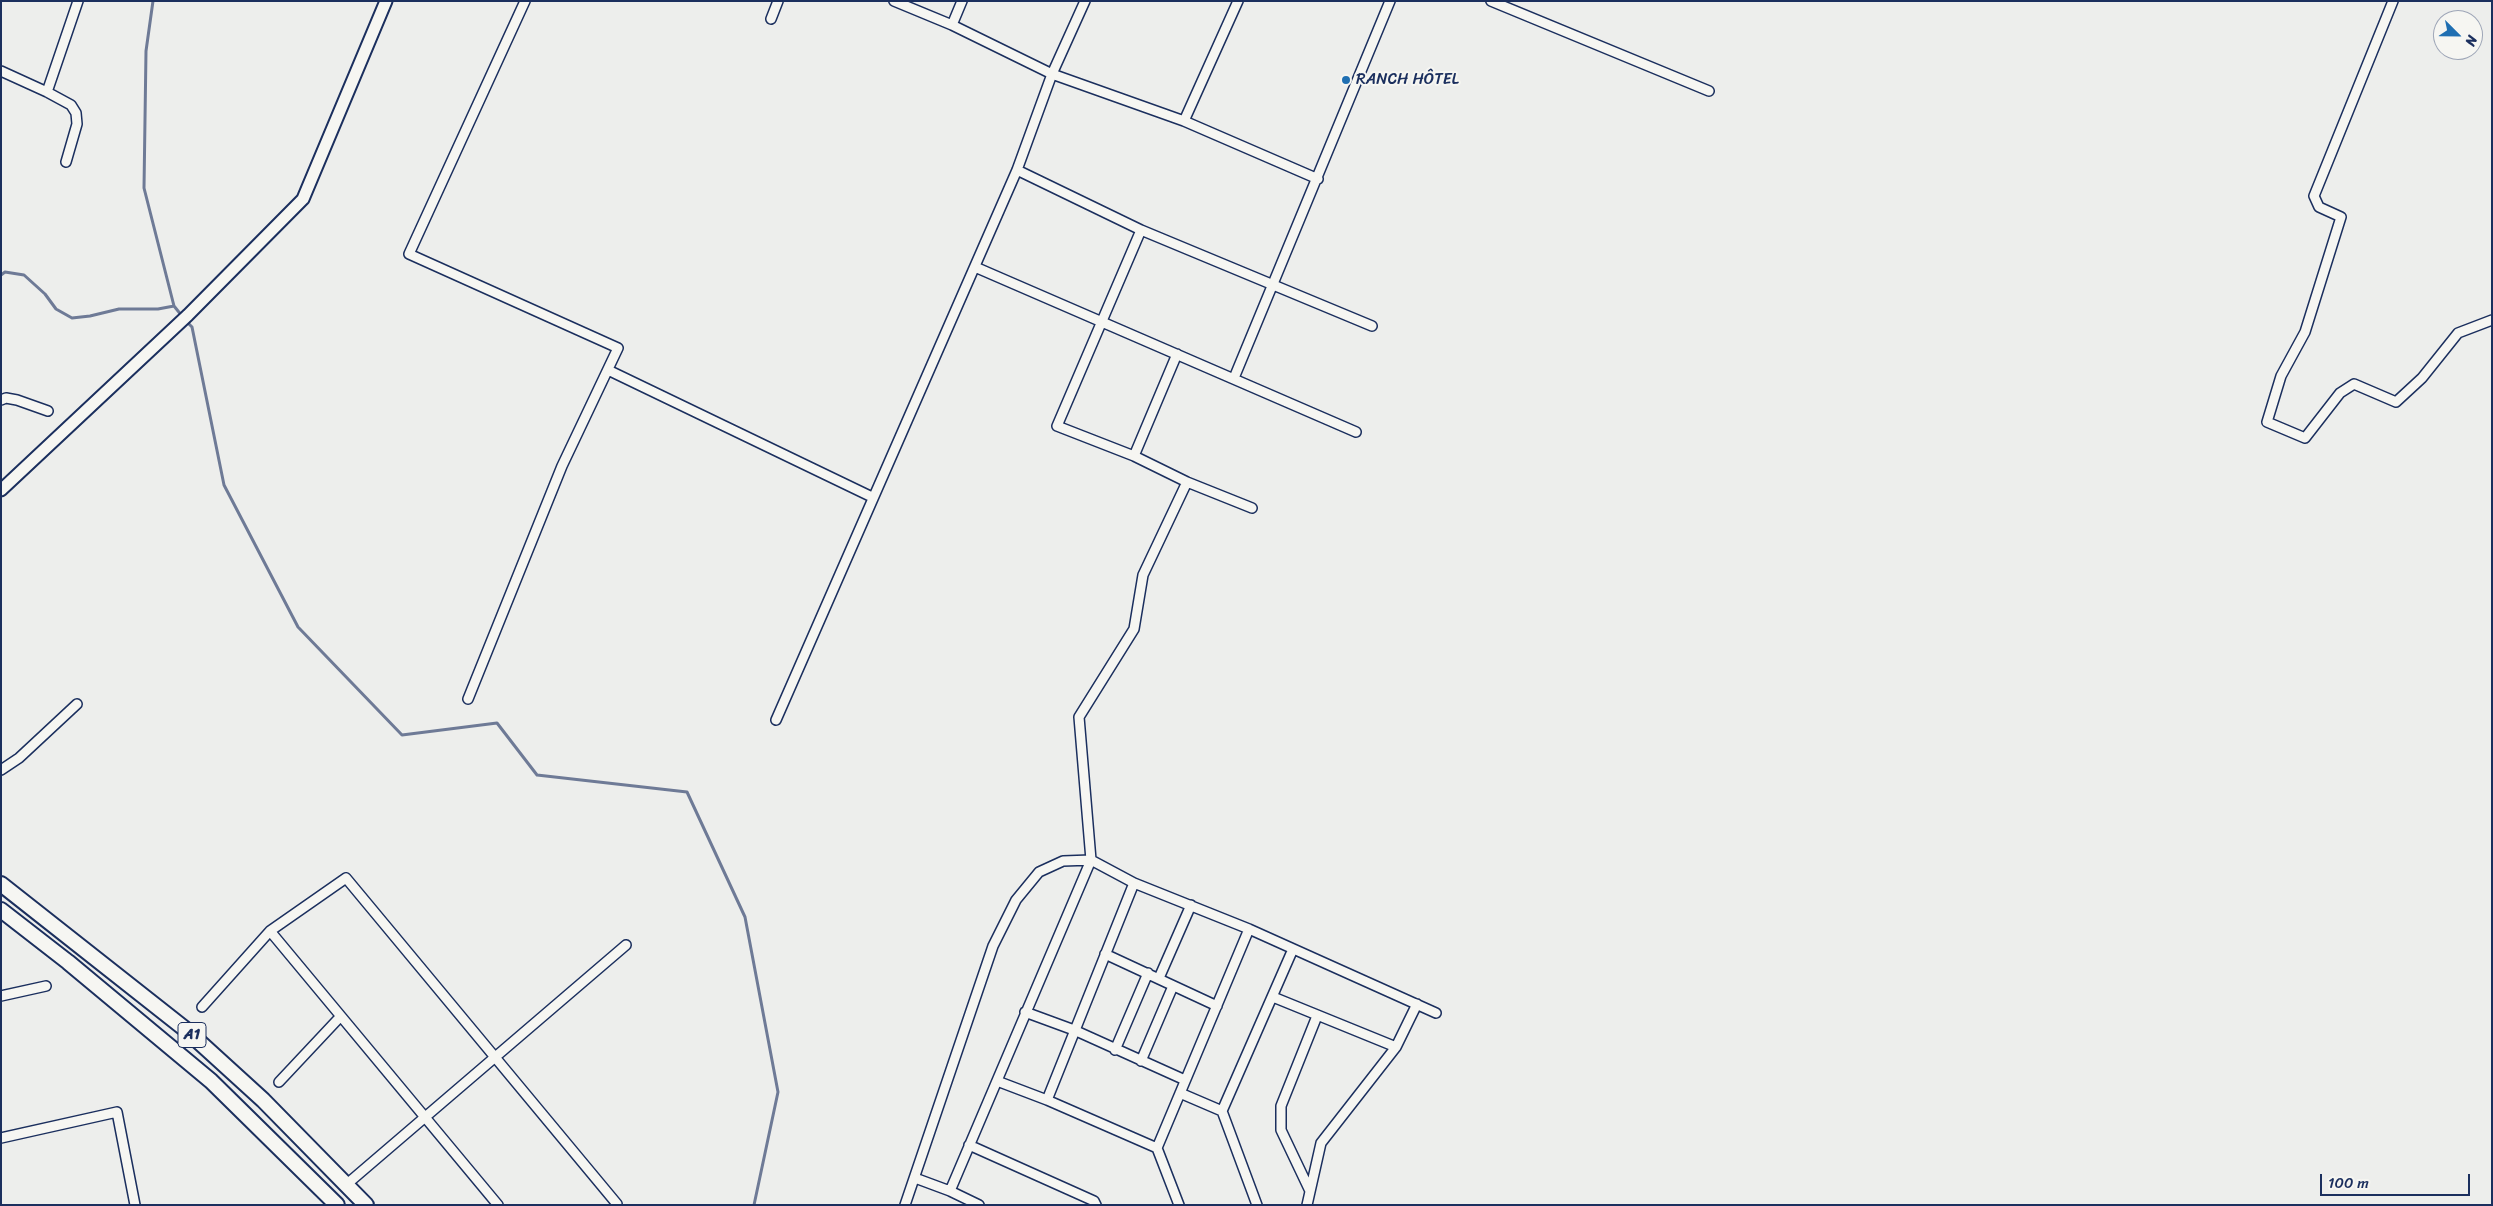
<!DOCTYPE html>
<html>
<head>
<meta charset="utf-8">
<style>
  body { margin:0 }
  #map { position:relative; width:2493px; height:1206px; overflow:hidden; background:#edeeec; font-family:Sriracha,sans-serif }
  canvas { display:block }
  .frame { position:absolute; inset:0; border:2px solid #1b2f5e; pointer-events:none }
  .north { position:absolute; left:2433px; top:10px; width:50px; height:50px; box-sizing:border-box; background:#f6f6f2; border:1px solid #9ea6b7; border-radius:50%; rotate:113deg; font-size:14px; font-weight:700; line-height:20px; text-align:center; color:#1b2f5e }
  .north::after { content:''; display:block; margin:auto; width:18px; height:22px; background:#1f6fb2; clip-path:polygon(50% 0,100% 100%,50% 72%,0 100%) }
  .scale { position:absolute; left:2320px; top:1174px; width:150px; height:22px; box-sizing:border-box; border:2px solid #1b2f5e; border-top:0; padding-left:6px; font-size:15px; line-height:18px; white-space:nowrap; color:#1b2f5e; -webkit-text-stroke:4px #f6f6f2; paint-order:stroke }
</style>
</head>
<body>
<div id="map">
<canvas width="2493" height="1206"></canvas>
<div class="frame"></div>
<div class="north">N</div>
<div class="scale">100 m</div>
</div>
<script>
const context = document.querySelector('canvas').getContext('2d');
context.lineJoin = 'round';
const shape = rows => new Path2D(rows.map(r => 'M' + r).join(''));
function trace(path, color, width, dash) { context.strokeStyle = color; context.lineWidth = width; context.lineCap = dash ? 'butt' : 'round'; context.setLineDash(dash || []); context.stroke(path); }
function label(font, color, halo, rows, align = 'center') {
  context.font = font + ' Sriracha,sans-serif'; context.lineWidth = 4; context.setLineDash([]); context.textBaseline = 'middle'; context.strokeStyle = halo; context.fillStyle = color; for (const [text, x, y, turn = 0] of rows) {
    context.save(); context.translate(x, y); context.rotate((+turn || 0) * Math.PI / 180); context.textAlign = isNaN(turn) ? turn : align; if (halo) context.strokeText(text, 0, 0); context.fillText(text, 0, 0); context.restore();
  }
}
trace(shape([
  [153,1,146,51,144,188,174,306,182,316],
  [1,275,5,272,24,275,45,294,56,309,72,318,90,316,119,309,158,309,174,306],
  [186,321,192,327,224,485,298,627,402,735,497,723,537,775,687,792,745,917,778,1092,754,1205]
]), '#6e7a96', 3);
const minor = shape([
  [894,1,952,25,1052,74,1184,121,1318,179],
  [1491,1,1709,91],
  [2393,1,2314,196,2319,207,2341,217,2305,332,2281,376,2267,422,2305,438,2340,393,2354,384,2396,402,2422,378,2458,333,2492,320],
  [771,19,778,1],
  [952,25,962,1],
  [1,71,47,92,71,105,76,113,77,124,66,162],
  [47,92,78,1],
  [1184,121,1238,1],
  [1017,170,1141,230,1372,326],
  [1141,230,1057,426,1134,456,1187,482,1252,508],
  [975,267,1356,432],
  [608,370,872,497],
  [1234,378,1390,1],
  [1,400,6,398,17,400,48,411],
  [1134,456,1177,354],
  [468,699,562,466,618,348,409,254,525,1],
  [776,720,1017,170,1052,74,1085,1],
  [1,770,19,758,77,704],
  [270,931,498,1205],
  [1105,954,1217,1006],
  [1159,978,1191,905],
  [1,996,46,986],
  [1273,997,1396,1047],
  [202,1007,270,931,346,878,617,1204],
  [1025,1012,1074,1030,1185,1080],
  [1115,1050,1148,973],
  [1141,1061,1173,986],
  [997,1081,1047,1100,1157,1148],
  [279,1082,340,1017],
  [1180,1093,1222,1111],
  [1047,1100,1134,883],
  [1,1138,117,1112,135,1205],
  [969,1145,1094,1201,1096,1205],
  [915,1178,950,1191,979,1205],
  [347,1184,626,945],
  [950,1191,1091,860,1079,717,1134,629,1143,575,1187,482],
  [1310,1191,1281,1130,1281,1106,1317,1016],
  [905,1205,993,946,1016,900,1039,872,1063,861,1091,860,1134,883,1249,929,1436,1013],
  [1179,1205,1157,1148,1249,929],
  [1257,1205,1222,1111,1293,949],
  [1307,1205,1321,1143,1396,1047,1417,1004]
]);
const tertiary = shape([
  [1,490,188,315,303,199,386,1]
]);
const primary = shape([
  [1,884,185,1029,263,1100,366,1205],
  [1,910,68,962,211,1081,337,1205]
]);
trace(minor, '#1b2f5e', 12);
trace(tertiary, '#1b2f5e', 15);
trace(primary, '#1b2f5e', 18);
trace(minor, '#f6f6f2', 9);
trace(tertiary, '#f6f6f2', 11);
trace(primary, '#f6f6f2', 14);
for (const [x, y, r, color] of [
  [1346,80,5,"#1f6fb2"]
]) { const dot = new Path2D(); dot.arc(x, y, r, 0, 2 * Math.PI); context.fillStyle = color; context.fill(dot); trace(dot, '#f6f6f2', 2); }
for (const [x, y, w] of [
  [192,1035,28]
]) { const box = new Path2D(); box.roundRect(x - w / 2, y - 12.5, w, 25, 4); context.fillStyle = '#f6f6f2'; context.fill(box); trace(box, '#1b2f5e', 1); }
label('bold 15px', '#1b2f5e', null, [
  ["A1",192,1035]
]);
label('16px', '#1b2f5e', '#f6f6f2', [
  ["RANCH HÔTEL",1356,80]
], 'left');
</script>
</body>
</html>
